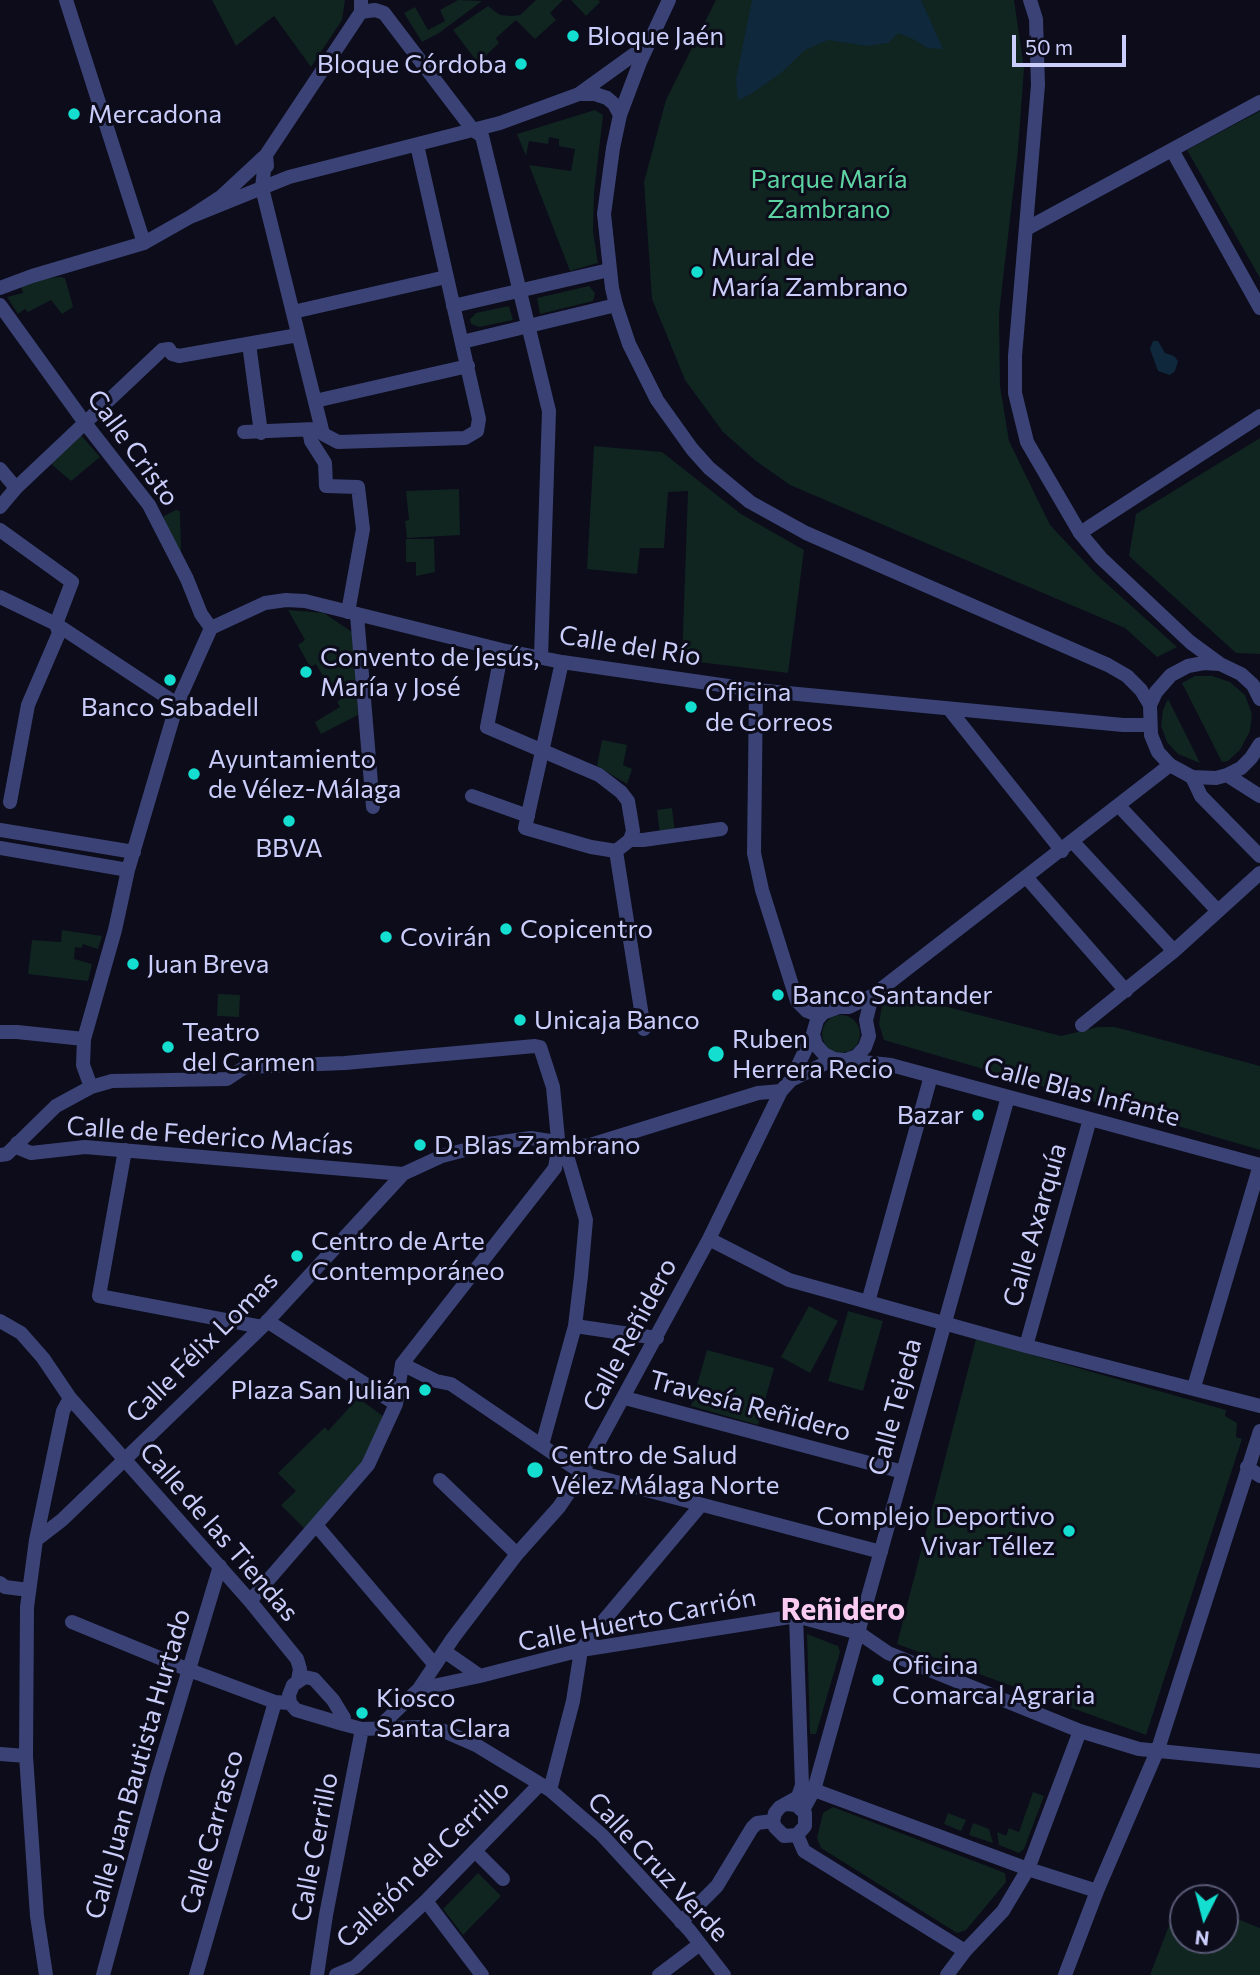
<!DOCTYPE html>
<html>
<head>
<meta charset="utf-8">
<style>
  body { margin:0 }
  #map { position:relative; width:1260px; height:1975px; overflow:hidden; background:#0c0c1b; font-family:Commissioner,sans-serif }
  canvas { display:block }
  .north { position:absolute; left:1169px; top:1884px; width:70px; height:70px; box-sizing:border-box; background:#0c0c1b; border:2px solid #585974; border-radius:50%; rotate:186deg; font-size:19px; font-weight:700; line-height:28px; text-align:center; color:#cbcdfa }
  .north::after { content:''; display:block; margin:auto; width:24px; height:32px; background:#13ded0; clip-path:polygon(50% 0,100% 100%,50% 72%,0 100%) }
  .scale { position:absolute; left:1012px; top:35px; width:114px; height:32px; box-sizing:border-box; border:4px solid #cbcdfa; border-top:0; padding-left:9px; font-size:21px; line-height:24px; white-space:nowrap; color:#cbcdfa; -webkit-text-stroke:5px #0c0c1b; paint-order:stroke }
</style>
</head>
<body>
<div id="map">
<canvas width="1260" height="1975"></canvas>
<div class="north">N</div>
<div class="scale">50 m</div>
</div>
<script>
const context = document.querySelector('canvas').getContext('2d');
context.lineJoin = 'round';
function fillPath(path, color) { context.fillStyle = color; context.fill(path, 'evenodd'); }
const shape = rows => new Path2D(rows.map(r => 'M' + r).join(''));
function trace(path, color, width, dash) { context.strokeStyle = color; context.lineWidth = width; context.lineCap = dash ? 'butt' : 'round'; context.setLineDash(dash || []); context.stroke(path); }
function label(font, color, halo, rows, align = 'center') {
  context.font = font + ' Commissioner,sans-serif'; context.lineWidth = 6; context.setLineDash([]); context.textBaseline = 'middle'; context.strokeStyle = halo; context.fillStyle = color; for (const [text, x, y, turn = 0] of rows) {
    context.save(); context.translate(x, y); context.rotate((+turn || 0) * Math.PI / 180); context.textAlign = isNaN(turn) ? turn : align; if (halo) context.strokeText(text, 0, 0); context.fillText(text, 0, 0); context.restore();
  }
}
fillPath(shape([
  [212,0,345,0,342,20,311,67,274,16,236,46],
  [458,0,482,1,439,33,422,42,404,13,415,7,428,30,445,21,440,10],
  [536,0,563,0,550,13,556,20,535,39,516,20,496,38,499,43,478,63,453,30,488,6,500,15,512,16,520,15],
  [571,0,598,0,600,2,586,16],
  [716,0,1014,0,1024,68,1018,150,999,314,1000,386,1009,441,1050,525,1097,575,1177,647,1157,657,1125,628,790,485,756,461,723,432,685,380,652,299,644,182,666,100],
  [595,110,603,115,594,193,593,231,598,263,570,271,529,165,571,171,575,149,559,146,559,139,549,137,548,144,529,141,526,156,517,134],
  [1260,111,1260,278,1187,150],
  [61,277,65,278,73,307,62,314,51,300,28,312,25,309,18,314,7,297,23,293,21,286,37,279],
  [589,286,595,293,593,301,540,314,537,298],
  [509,306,513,320,479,327,471,324,470,319,476,313],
  [80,434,100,457,71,481,50,463],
  [1260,438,1260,654,1236,653,1129,556,1136,514],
  [594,446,662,452,741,514,804,550,788,673,682,660,688,491,668,492,664,548,640,548,637,574,587,569],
  [459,489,460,535,407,538,405,521,409,520,406,491],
  [176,510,180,511,181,552,162,521,164,516],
  [406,539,434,539,435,572,416,576,416,562,406,562],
  [288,610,324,613,352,632,358,715,321,734,315,722,340,707,337,702,341,699,338,693,334,696,316,664,310,667,298,645,305,640],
  [1195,676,1212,676,1230,682,1245,695,1252,714,1250,731,1240,750,1228,761,1222,762,1182,683],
  [1168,699,1200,763,1178,754,1167,742,1161,726,1163,710],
  [602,740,627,745,623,765,632,769,627,784,597,766],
  [672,808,675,833,660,835,657,810],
  [62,930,102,936,98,949,83,944,81,948,75,947,74,959,92,964,88,981,28,974,32,940,61,942],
  [218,994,240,995,239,1017,217,1016],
  [897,994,1061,1036,1098,1027,1115,1027,1260,1066,1260,1150,884,1040,879,1024,882,1005],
  '822 1034a19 19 0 1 1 38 0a19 19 0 1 1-38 0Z',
  [809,1306,838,1321,810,1373,781,1357],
  [848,1311,883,1321,863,1391,828,1381],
  [976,1339,1226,1410,1225,1416,1237,1423,1236,1437,1242,1439,1146,1735,897,1644],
  [707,1350,774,1368,758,1425,691,1406],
  [358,1398,383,1416,364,1463,305,1529,281,1505,296,1491,278,1473,325,1427,328,1431],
  [807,1634,838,1646,840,1652,816,1734,810,1734],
  [1033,1792,1044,1796,1024,1849,1019,1853,999,1845,997,1832,1006,1836,1009,1828,1019,1832],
  [833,1807,1005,1873,1006,1882,966,1930,957,1933,821,1848,817,1838,823,1813],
  [948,1813,966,1820,961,1831,944,1824],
  [973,1823,989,1829,993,1843,969,1835],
  [478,1873,501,1896,463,1935,443,1909],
  [1180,1897,1183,1898,1183,1940,1225,1940,1225,1914,1260,1928,1260,1975,1150,1975]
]), '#102420');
fillPath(shape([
  [752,0,921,0,943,49,928,48,911,38,898,33,888,43,867,46,828,40,805,50,781,73,751,94,738,100,736,79],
  [1153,341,1158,341,1165,353,1174,356,1178,361,1175,371,1170,375,1158,371,1150,349]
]), '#0f283c');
trace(shape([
  [66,0,144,243],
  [361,12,375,10,384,13,473,130,482,136,549,411,541,657],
  [579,94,595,94,607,98,614,104,620,115],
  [1172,150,1260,308],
  [265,161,262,188,323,434,338,442,465,438,477,431,479,419,417,145],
  [267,166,266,155,361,12,361,0],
  [190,217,289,177,500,123,579,94,647,45],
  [1026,229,1260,102],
  [0,288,32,276,144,243,190,217,222,196,264,157],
  [0,305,85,423,149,505,187,579,201,614,211,628],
  [453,306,609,270],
  [293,312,446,277],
  [462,342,616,305],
  [249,344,261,433],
  [315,401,468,366],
  [309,430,311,441,325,463,326,486,358,487,363,529,348,612],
  [244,432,315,429],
  [0,469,16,488],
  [0,507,16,488,162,350,169,349,172,354,179,356,298,335],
  [0,530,72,582,56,624,59,633,28,705,10,802],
  [1080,533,1260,416],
  [0,597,56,624,177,704],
  [357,615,373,807],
  [211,628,265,603,286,600,305,601,502,650,562,662,756,690,1123,725,1150,725],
  [502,650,487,727,599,775,621,792,628,801,633,831,630,840,616,851],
  [562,662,525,828,591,847,616,851],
  [756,690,754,853,762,890,797,1001,807,1011,815,1014,823,1013],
  [949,709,1062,851],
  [1170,765,872,996,849,1007,839,1007,823,1013,817,1020,813,1034,816,1045,824,1054,834,1059,891,1065,1260,1165],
  [1192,777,1201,796,1260,856],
  [472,796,528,816],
  [1119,806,1217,910],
  [0,830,134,852],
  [630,840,643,840,721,829],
  [1073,842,1174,951],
  [0,848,128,870],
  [616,851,644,1029],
  [1027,878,1126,991],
  [1082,1025,1174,951,1260,873],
  [0,1032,17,1032,84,1039],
  [846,1060,857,1056,865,1047,869,1036,866,1020,872,996],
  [791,1080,834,1059],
  [91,1087,83,1065,84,1039,115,930,128,870,177,704,211,628],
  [17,1143,21,1149,31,1153,85,1147,403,1174],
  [577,1145,587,1146,758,1093,781,1091],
  [125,1150,99,1296,262,1327],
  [0,1155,7,1154,56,1106,91,1087,112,1081,227,1079,245,1067,345,1063,535,1046,540,1047,553,1087,558,1139],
  [709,1239,789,1280,1026,1346,1260,1406],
  [868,1302,931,1076],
  [0,1321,21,1333,43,1358,70,1398,250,1601,297,1659,300,1669,298,1680],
  [267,1321,396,1404],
  [575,1326,657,1338],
  [1026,1346,1090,1119],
  [402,1364,436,1381,451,1384,582,1473,881,1552],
  [1194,1387,1260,1165],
  [625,1398,903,1472],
  [542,1445,575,1326,581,1276,586,1220,568,1159],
  [1247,1467,1260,1476],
  [440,1480,517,1554],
  [316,1525,435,1665],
  [36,1540,62,1520,262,1327,403,1174,442,1156,488,1144,531,1138,556,1142],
  [0,1583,5,1587,29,1590],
  [250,1601,368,1465,396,1404,402,1364,555,1168,557,1156],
  [72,1622,189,1670,275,1702,290,1703],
  [444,1651,480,1676],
  [305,1677,314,1679,333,1700,344,1718,343,1724,296,1710,290,1703,289,1695,293,1685,305,1677],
  [419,1689,480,1676,581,1650,796,1616,859,1633,888,1653,1080,1731,1139,1749,1260,1761],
  [343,1724,362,1729,419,1727,444,1731,476,1745,550,1790,602,1835,690,1931,724,1975],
  [379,1727,419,1689,453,1638,517,1554,559,1507,582,1473,709,1239,781,1091,791,1080,813,1034],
  [0,1754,26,1756],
  [550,1790,573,1701,581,1650,600,1625,701,1505],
  [814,1790,1028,1869,1097,1891],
  [787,1804,796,1805,805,1813,805,1826,797,1835,784,1836,775,1827,773,1821,775,1813,780,1807,798,1797,802,1785,796,1616],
  [803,1810,814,1790,1008,1097],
  [797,1835,804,1851,965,1951],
  [475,1851,503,1879],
  [426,1901,482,1975],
  [681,1922,717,1886,752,1828,757,1823,773,1821],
  [46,1975,37,1916,26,1756,27,1607,36,1540,63,1411,70,1398],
  [103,1975,157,1776,220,1566],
  [196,1975,275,1702],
  [317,1975,326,1915,362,1729],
  [336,1975,355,1967,426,1901,540,1784],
  [659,1975,700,1944],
  [947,1975,965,1951,1003,1911,1028,1869,1080,1731],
  [1065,1975,1097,1891,1158,1749,1260,1431]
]), '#3b4376', 14);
trace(shape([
  [669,0,640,62,620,115,613,148,604,214,612,288,616,305,629,344,657,400,692,449,709,468,750,502,806,533,1108,665,1127,676,1141,690,1150,705],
  [1030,0,1036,19,1038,85,1015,356,1015,393,1027,442,1080,533,1101,558,1190,642,1220,664],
  [1260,699,1253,685,1241,674,1220,664,1204,663,1188,666,1171,675,1156,692,1150,705,1151,735,1158,752,1170,765,1192,777,1216,778,1227,775,1241,768,1251,758,1260,744],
  [1227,775,1260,796]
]), '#3b4376', 14);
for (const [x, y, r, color] of [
  [573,36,7,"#13ded0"],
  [521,64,7,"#13ded0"],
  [74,114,7,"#13ded0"],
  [697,272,7,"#13ded0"],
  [306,672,7,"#13ded0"],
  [170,680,7,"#13ded0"],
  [691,707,7,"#13ded0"],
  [194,774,7,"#13ded0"],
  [289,821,7,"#13ded0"],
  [506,929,7,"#13ded0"],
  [386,937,7,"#13ded0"],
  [133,964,7,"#13ded0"],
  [778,995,7,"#13ded0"],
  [520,1020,7,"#13ded0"],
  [168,1047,7,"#13ded0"],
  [716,1054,9,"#13ded0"],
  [978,1115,7,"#13ded0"],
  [420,1145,7,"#13ded0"],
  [297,1256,7,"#13ded0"],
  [425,1390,7,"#13ded0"],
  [535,1470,9,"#13ded0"],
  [1069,1531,7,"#13ded0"],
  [878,1680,7,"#13ded0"],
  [362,1713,7,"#13ded0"]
]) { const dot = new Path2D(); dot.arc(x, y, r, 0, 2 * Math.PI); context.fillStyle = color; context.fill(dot); trace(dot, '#0c0c1b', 2.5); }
label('26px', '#cbcdfa', '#0c0c1b', [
  ["Bloque Jaén",587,36],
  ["Bloque Córdoba",507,64,"right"],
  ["Mercadona",88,114],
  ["Mural de",711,257],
  ["María Zambrano",711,287],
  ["Convento de Jesús,",320,657],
  ["María y José",320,687],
  ["Oficina",705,692],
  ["de Correos",705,722],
  ["Banco Sabadell",170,707,"center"],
  ["Ayuntamiento",208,759],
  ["de Vélez-Málaga",208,789],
  ["BBVA",289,848,"center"],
  ["Copicentro",520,929],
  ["Covirán",400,937],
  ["Juan Breva",147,964],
  ["Banco Santander",792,995],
  ["Unicaja Banco",534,1020],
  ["Teatro",182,1032],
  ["del Carmen",182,1062],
  ["Ruben",732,1039],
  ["Herrera Recio",732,1069],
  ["Bazar",964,1115,"right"],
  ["D. Blas Zambrano",434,1145],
  ["Centro de Arte",311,1241],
  ["Contemporáneo",311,1271],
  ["Plaza San Julián",411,1390,"right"],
  ["Centro de Salud",551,1455],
  ["Vélez Málaga Norte",551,1485],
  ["Complejo Deportivo",1055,1516,"right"],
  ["Vivar Téllez",1055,1546,"right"],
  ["Oficina",892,1665],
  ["Comarcal Agraria",892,1695],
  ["Kiosco",376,1698],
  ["Santa Clara",376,1728]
], 'left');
label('26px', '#5ed3a2', '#0c0c1b', [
  ["Parque María",829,179],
  ["Zambrano",829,209]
]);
label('26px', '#cbcdfa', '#0c0c1b', [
  ["Calle Cristo",133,448,54],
  ["Calle del Río",630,646,9],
  ["Calle Blas Infante",1082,1092,15],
  ["Calle de Federico Macías",210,1136,4],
  ["Calle Axarquía",1035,1225,-74],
  ["Calle Reñidero",630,1335,-62],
  ["Calle Félix Lomas",202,1347,-45],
  ["Travesía Reñidero",750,1406,15],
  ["Calle Tejeda",895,1407,-75],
  ["Calle de las Tiendas",219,1532,49],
  ["Calle Huerto Carrión",637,1620,-11],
  ["Calle Juan Bautista Hurtado",138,1764,-74],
  ["Calle Carrasco",212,1832,-74],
  ["Calle Cerrillo",315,1847,-79],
  ["Callejón del Cerrillo",423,1864,-44],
  ["Calle Cruz Verde",658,1867,47]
]);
label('bold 30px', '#fbccf2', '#0c0c1b', [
  ["Reñidero",843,1610]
]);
</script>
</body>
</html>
